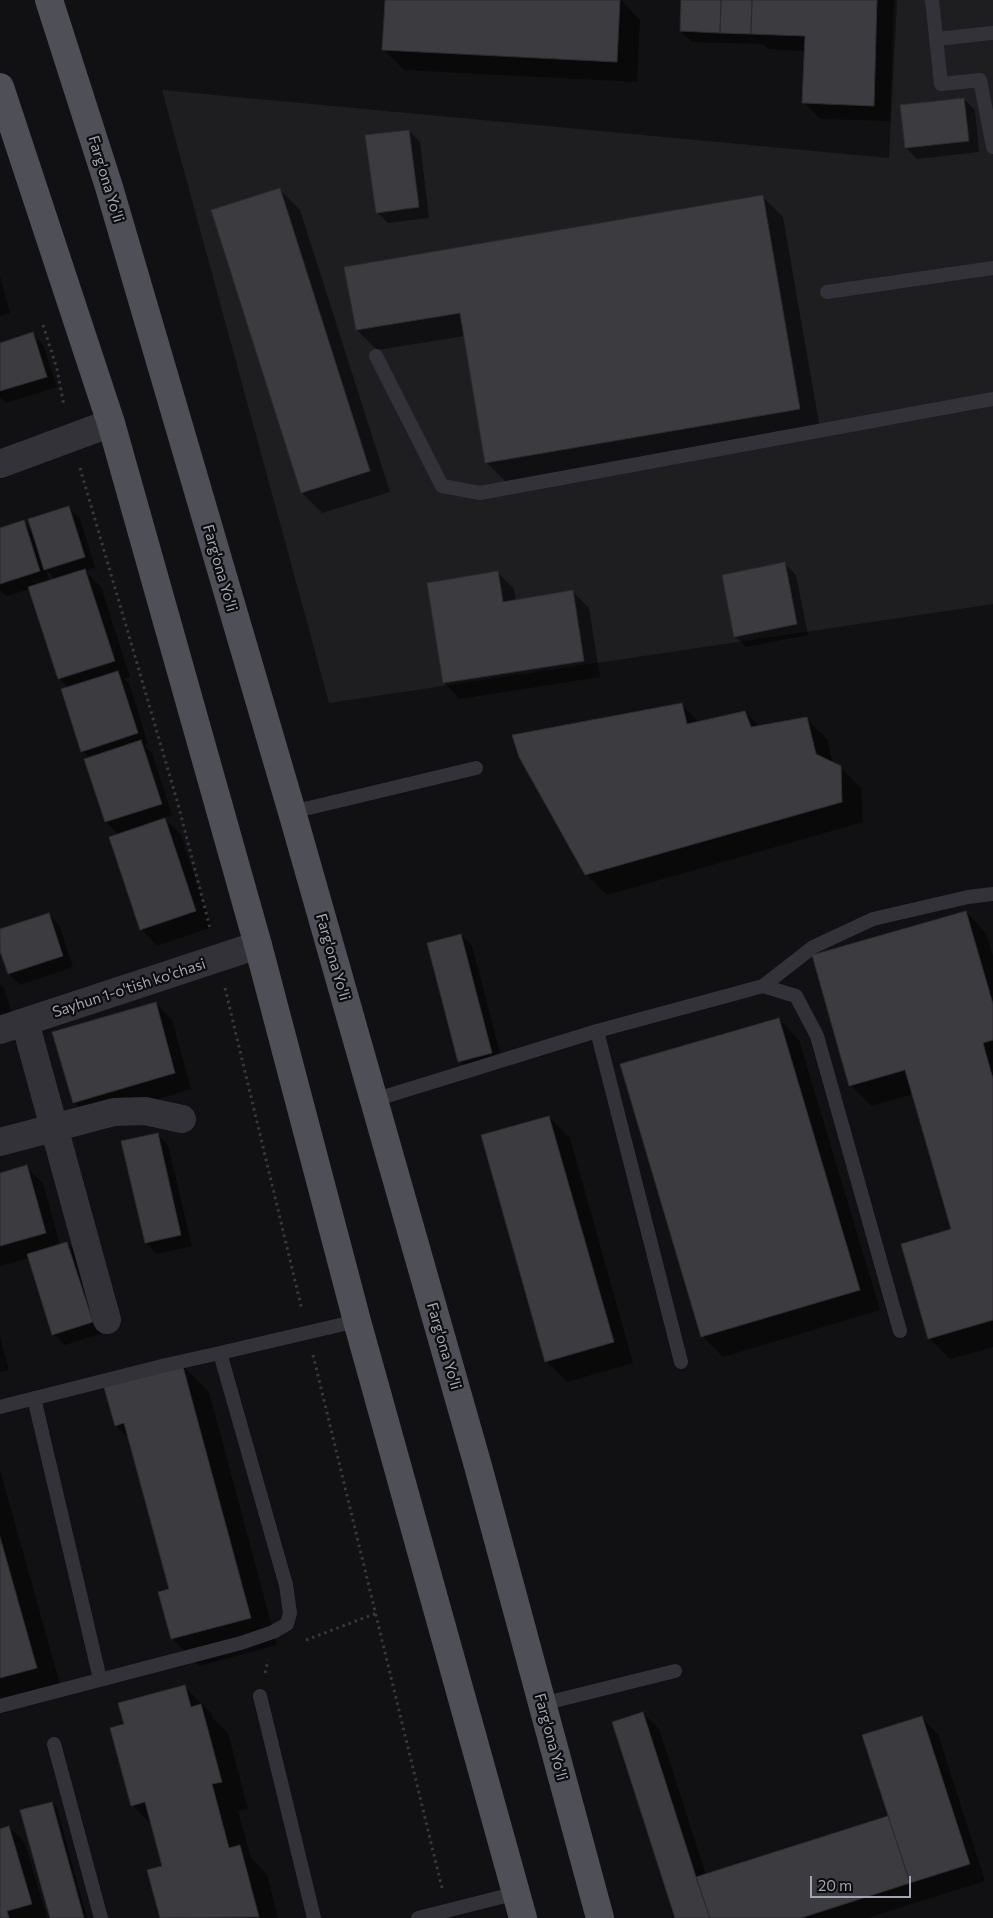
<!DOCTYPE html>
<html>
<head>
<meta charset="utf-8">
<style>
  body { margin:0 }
  #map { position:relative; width:993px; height:1918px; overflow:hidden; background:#111113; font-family:Commissioner,sans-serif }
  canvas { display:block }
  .scale { position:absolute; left:810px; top:1876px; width:101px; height:22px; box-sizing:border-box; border:2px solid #a2a5b4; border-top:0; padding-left:6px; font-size:15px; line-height:18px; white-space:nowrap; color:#a2a5b4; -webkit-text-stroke:4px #0d0c0e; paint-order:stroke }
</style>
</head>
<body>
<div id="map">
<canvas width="993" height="1918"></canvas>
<div class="scale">20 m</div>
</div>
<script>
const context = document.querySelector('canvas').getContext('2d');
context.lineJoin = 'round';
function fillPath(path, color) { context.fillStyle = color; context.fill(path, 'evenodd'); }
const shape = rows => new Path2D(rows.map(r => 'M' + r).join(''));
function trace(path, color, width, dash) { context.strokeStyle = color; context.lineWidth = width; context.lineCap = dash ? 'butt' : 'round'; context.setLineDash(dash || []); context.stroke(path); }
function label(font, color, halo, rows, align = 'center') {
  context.font = font + ' Commissioner,sans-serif'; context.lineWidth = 4.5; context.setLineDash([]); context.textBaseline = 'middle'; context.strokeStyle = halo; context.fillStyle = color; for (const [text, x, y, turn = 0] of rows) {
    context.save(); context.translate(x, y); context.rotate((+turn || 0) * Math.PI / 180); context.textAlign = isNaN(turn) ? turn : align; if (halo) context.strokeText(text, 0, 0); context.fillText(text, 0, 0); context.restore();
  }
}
fillPath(shape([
  [897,0,993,0,993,604,329,703,162,90,889,158]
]), '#1e1d20');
fillPath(shape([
  [386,0,621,0,640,20,637,82,404,70,383,49],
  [682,0,894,0,890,121,820,119,804,103,805,51,768,49,763,44,692,42,681,31],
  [964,99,975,110,979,152,917,159,906,148],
  [409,131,420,142,429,218,388,223,377,212],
  [280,190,300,210,390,492,322,513,302,493],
  [763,197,783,217,820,429,507,483,486,462,465,336,377,350,357,330],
  [0,276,10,313,0,316],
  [32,334,43,345,57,387,6,403,0,398,0,344],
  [69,508,80,519,95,567,85,571,101,587,130,677,124,679,129,683,148,744,145,746,152,753,172,815,164,818,181,835,212,927,157,946,141,929,119,835,106,822,90,758,83,751,69,688,59,678,30,589,6,596,0,590,0,529,23,522,33,532],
  [46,570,56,580,50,582],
  [785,564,796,575,808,635,746,647,735,636],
  [498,573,514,589,516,601,573,592,589,608,600,677,460,699,444,683],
  [681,704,699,723,745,712,760,727,806,719,827,739,833,764,840,767,861,788,863,822,607,895,586,874],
  [966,912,986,933,993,956,993,1347,950,1359,929,1338,952,1230,913,1094,871,1106,851,1085],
  [48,914,59,925,73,967,20,985,9,974,0,947,0,930],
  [461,935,472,946,503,1064,471,1072,460,1061],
  [0,983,4,988,12,1015,0,1018],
  [156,1003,172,1020,191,1089,91,1119,75,1103,53,1033],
  [779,1019,799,1040,880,1310,723,1357,702,1336],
  [549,1117,570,1138,633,1363,567,1382,546,1361],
  [157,1134,168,1145,192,1246,157,1254,146,1243,123,1142],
  [26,1167,43,1183,60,1245,67,1243,78,1254,103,1333,65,1345,54,1334,29,1258,0,1266,0,1174],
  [0,1337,9,1370,0,1372],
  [182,1365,209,1392,277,1645,199,1666,172,1638,171,1590,130,1440,116,1426],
  [0,1470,63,1695,0,1713],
  [185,1687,212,1714,213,1719,228,1733,248,1809,238,1811,251,1858,267,1874,278,1918,162,1918,149,1871,164,1866,153,1826,132,1805,126,1725],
  [643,1713,659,1729,706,1875,890,1817,921,1718,938,1734,985,1881,867,1918,677,1918],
  [52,1803,57,1808,87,1918,51,1918],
  [9,1827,25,1843,47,1918,0,1918,0,1830]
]), '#0007');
const building = shape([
  [385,0,620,0,617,62,382,50,385,0],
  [681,0,721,0,720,33,680,31,681,0],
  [721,0,752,0,751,34,720,33,721,0],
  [752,0,877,0,874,106,802,103,805,36,751,34,752,0],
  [964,98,969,141,905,148,900,105,964,98],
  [409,130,419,207,376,213,365,135,409,130],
  [280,188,370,471,301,493,211,210,280,188],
  [763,195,800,409,485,463,460,313,356,330,344,267,763,195],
  [33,332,47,377,0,391,0,343,33,332],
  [69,506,85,557,44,570,28,519,69,506],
  [24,520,40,571,0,584,0,528,24,520],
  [785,562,797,624,734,637,722,575,785,562],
  [85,569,115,661,58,679,28,587,85,569],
  [498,571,503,602,573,590,584,661,443,683,427,583,498,571],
  [118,671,138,733,81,752,61,689,118,671],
  [682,703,687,724,745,711,751,727,807,717,816,754,841,766,842,802,585,875,519,757,512,735,682,703],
  [141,740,162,804,105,822,84,759,141,740],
  [165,818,196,911,140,930,109,837,165,818],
  [966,911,993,1004,993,1040,983,1043,993,1079,993,1320,928,1339,901,1244,951,1229,905,1070,849,1086,812,955,966,911],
  [49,913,63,956,8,974,0,951,0,929,49,913],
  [461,934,492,1053,458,1062,427,943,461,934],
  [156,1002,175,1073,73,1103,52,1032,156,1002],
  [779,1018,860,1290,701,1337,620,1064,779,1018],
  [549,1116,614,1342,545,1362,481,1135,549,1116],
  [158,1133,181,1235,145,1243,121,1141,158,1133],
  [27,1165,46,1233,0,1246,0,1173,27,1165],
  [67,1242,93,1322,52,1335,27,1254,67,1242],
  [182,1363,251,1618,171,1639,158,1592,169,1589,124,1423,115,1426,103,1384,182,1363],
  [0,1537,37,1668,0,1678,0,1537],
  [185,1685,191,1707,201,1704,222,1782,212,1784,229,1848,240,1845,259,1917,160,1918,147,1870,162,1866,145,1802,131,1806,110,1728,124,1724,118,1703,185,1685],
  [643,1712,696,1877,710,1918,675,1918,612,1722,643,1712],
  [922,1716,970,1864,910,1883,862,1735,922,1716],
  [52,1802,84,1918,50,1918,20,1810,52,1802],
  [888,1816,910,1883,801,1918,710,1918,696,1877,888,1816],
  [9,1826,32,1904,7,1911,9,1918,0,1918,0,1829,9,1826]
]);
fillPath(building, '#3c3b40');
trace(building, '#2c2b2f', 1);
trace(shape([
  [43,325,57,369,64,406],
  [80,468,178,804,210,928],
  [225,988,302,1310],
  [313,1355,442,1888],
  [306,1640,377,1613],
  [265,1673,268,1660]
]), '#38393f', 3, [2.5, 4]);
trace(shape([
  [932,0,941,84,980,80,993,147],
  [936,39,993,33],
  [827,292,993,268],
  [376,356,442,486,480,493,993,399],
  [292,812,476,768],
  [763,986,813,947,873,919,968,897,993,894],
  [597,1031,681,1362],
  [374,1100,597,1031,763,986,796,996,817,1036,900,1331],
  [34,1398,100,1679],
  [0,1407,166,1365,220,1353],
  [260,1696,314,1918],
  [542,1704,675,1671],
  [0,1706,241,1643,273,1632,287,1624,290,1613,286,1585,220,1353,357,1321],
  [54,1744,101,1918],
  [418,1918,517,1893]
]), '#323238', 14);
trace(shape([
  [0,464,111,423],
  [25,1022,107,1320],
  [0,1030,258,945],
  [0,1142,114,1112,145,1111,182,1119]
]), '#323238', 28);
trace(shape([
  [49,0,109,187,292,812,478,1466,600,1918],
  [0,87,111,423,258,945,357,1321,523,1918]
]), '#4e4f57', 28);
label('15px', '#a2a5b4', '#0d0c0e', [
  ["Farg'ona Yo'li",106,179,73],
  ["Farg'ona Yo'li",220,568,74],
  ["Farg'ona Yo'li",333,957,74],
  ["Sayhun 1-o'tish ko'chasi",129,988,-18],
  ["Farg'ona Yo'li",444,1346,74],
  ["Farg'ona Yo'li",551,1737,75]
]);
</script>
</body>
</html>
